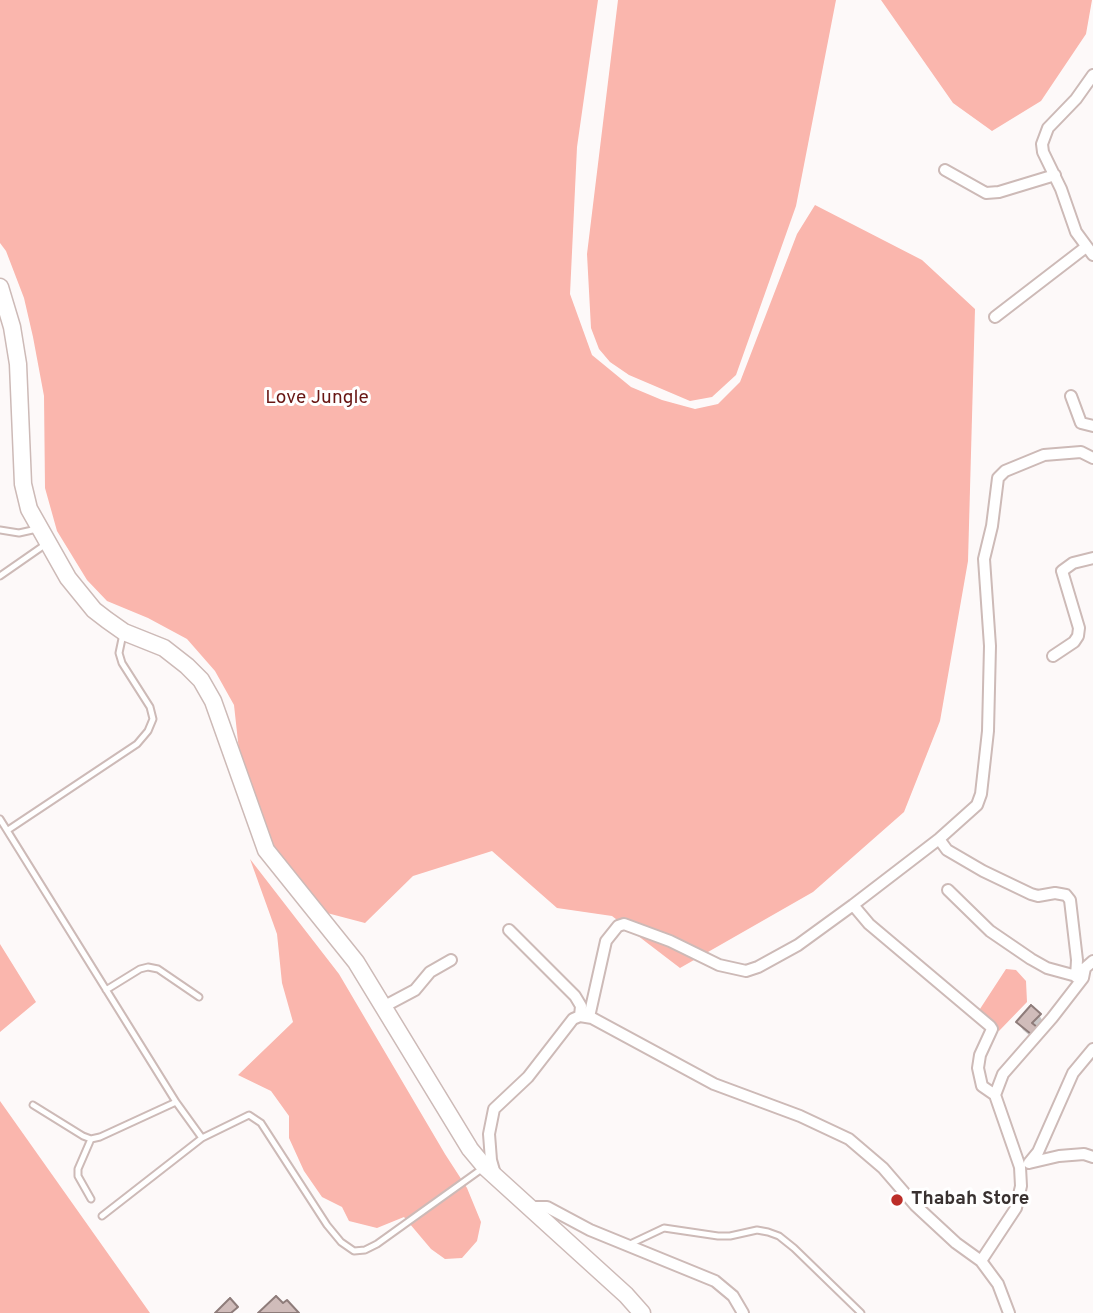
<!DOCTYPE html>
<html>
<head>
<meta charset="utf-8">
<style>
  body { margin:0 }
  canvas { display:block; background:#fdf9f9 }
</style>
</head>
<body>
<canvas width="1093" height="1313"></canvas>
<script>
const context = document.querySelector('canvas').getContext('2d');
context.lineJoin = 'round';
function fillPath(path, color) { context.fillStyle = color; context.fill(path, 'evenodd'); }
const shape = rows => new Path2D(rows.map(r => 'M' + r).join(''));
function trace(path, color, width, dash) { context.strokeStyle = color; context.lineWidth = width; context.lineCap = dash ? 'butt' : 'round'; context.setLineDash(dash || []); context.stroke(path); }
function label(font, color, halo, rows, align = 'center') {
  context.font = font + ' Overpass,sans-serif'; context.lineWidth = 6; context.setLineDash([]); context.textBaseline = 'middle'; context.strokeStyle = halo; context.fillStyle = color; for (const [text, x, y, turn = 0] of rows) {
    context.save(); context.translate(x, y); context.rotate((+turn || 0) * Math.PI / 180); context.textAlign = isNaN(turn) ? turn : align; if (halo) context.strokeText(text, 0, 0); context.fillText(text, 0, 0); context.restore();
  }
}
fillPath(shape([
  [0,0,598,0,577,147,570,294,592,355,631,387,662,400,695,409,718,404,740,382,797,234,815,205,922,260,975,309,968,561,940,721,904,812,813,892,680,968,612,916,557,908,492,851,413,876,365,923,327,913,277,858,241,769,234,705,215,671,187,639,148,618,107,601,87,580,57,531,45,488,44,396,33,337,24,298,6,251,0,243],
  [618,0,836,0,796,206,736,375,712,397,690,401,629,375,610,362,599,349,591,328,587,254],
  [881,0,1092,0,1086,34,1041,101,992,131,953,103],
  [250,859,339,974,445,1154,467,1188,481,1222,477,1241,462,1258,445,1259,431,1249,404,1217,377,1228,349,1221,342,1207,322,1197,304,1171,289,1138,289,1116,271,1091,238,1075,293,1022,282,983,277,934],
  [0,944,36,1002,0,1032],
  [1006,969,1016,970,1026,981,1027,1002,999,1031,978,1012],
  [0,1101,150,1313,0,1313]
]), '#fab6ad');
fillPath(shape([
  [1039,1015,1044,1023,1036,1041,1023,1030,1018,1022]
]), '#0003');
const building = shape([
  [1031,1005,1041,1014,1032,1023,1037,1027,1031,1034,1016,1022,1031,1005],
  [276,1296,283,1303,287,1300,299,1313,258,1313,276,1296],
  [230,1298,238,1307,231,1313,215,1313,230,1298]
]);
fillPath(building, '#d0bcba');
trace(building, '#8e7c7a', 2);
const lane = shape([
  [0,530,19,533,37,529],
  [0,576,46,544],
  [0,819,176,1102,202,1138],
  [8,830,137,744,148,731,153,719,150,707,122,663,119,653,123,634],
  [106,990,140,969,148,967,158,969,199,997],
  [33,1105,83,1136,91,1139,100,1137,176,1102],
  [91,1199,78,1176,78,1169,91,1139],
  [102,1216,202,1138,249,1115,261,1123,327,1225,341,1242,354,1251,365,1250,377,1244,483,1168],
  [628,1245,664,1228,718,1236,730,1236,757,1230,768,1232,779,1236,794,1248,861,1313]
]);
const street = shape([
  [1093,75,1076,99,1048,128,1042,144,1043,152,1061,189,1076,232,1093,255],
  [945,170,986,193,999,192,1055,175],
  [995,317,1086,247],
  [1071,396,1081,423,1093,426],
  [1053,656,1074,642,1078,636,1079,628,1062,571,1073,563,1093,558],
  [939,839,947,850,983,871,1031,894,1038,896,1055,893,1066,895,1070,900,1077,960,1076,977],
  [948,890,990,931,1031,959,1047,968,1080,977],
  [853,905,869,924,990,1026,992,1029,980,1055,978,1068,982,1086,995,1095],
  [509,930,575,996,581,1006,580,1016],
  [383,1007,415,990,430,972,451,960],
  [589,1017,606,941,618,926,624,924,670,941,719,965,746,971,758,967,798,945,853,905,939,839,977,805,981,794,988,731,990,646,984,559,992,526,998,478,1005,471,1044,455,1081,452,1093,458],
  [1029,1163,1038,1152,1073,1073,1093,1049],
  [1029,1163,1059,1156,1084,1154,1093,1157],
  [495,1174,491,1160,489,1134,494,1109,528,1077,573,1019,580,1016,592,1018,714,1084,800,1116,849,1139,883,1168,915,1205,956,1243,981,1261,998,1284,1009,1313],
  [531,1207,547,1207,590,1230,715,1281,733,1296,743,1313],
  [981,1261,1016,1208,1021,1186,1020,1167,995,1095,1003,1074,1052,1018,1083,978,1085,968,1093,961]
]);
const secondary = shape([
  [0,287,12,327,18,364,23,484,29,509,68,578,94,610,107,620,124,632,164,648,187,666,201,680,213,701,266,850,356,962,470,1149,485,1167,626,1295,642,1313]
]);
trace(lane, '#cdbab7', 9);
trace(street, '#cdbab7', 14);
trace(secondary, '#cdbab7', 19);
trace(lane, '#fff', 5);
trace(street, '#fff', 10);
trace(secondary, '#fff', 16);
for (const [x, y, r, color] of [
  [897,1200,7,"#bc2e29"]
]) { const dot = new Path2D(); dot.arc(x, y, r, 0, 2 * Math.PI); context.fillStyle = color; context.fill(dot); trace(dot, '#fff', 2.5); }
label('19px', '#691714', '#fff', [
  ["Love Jungle",317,399]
]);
label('bold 19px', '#393130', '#fff', [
  ["Thabah Store",911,1200]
], 'left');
</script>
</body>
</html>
